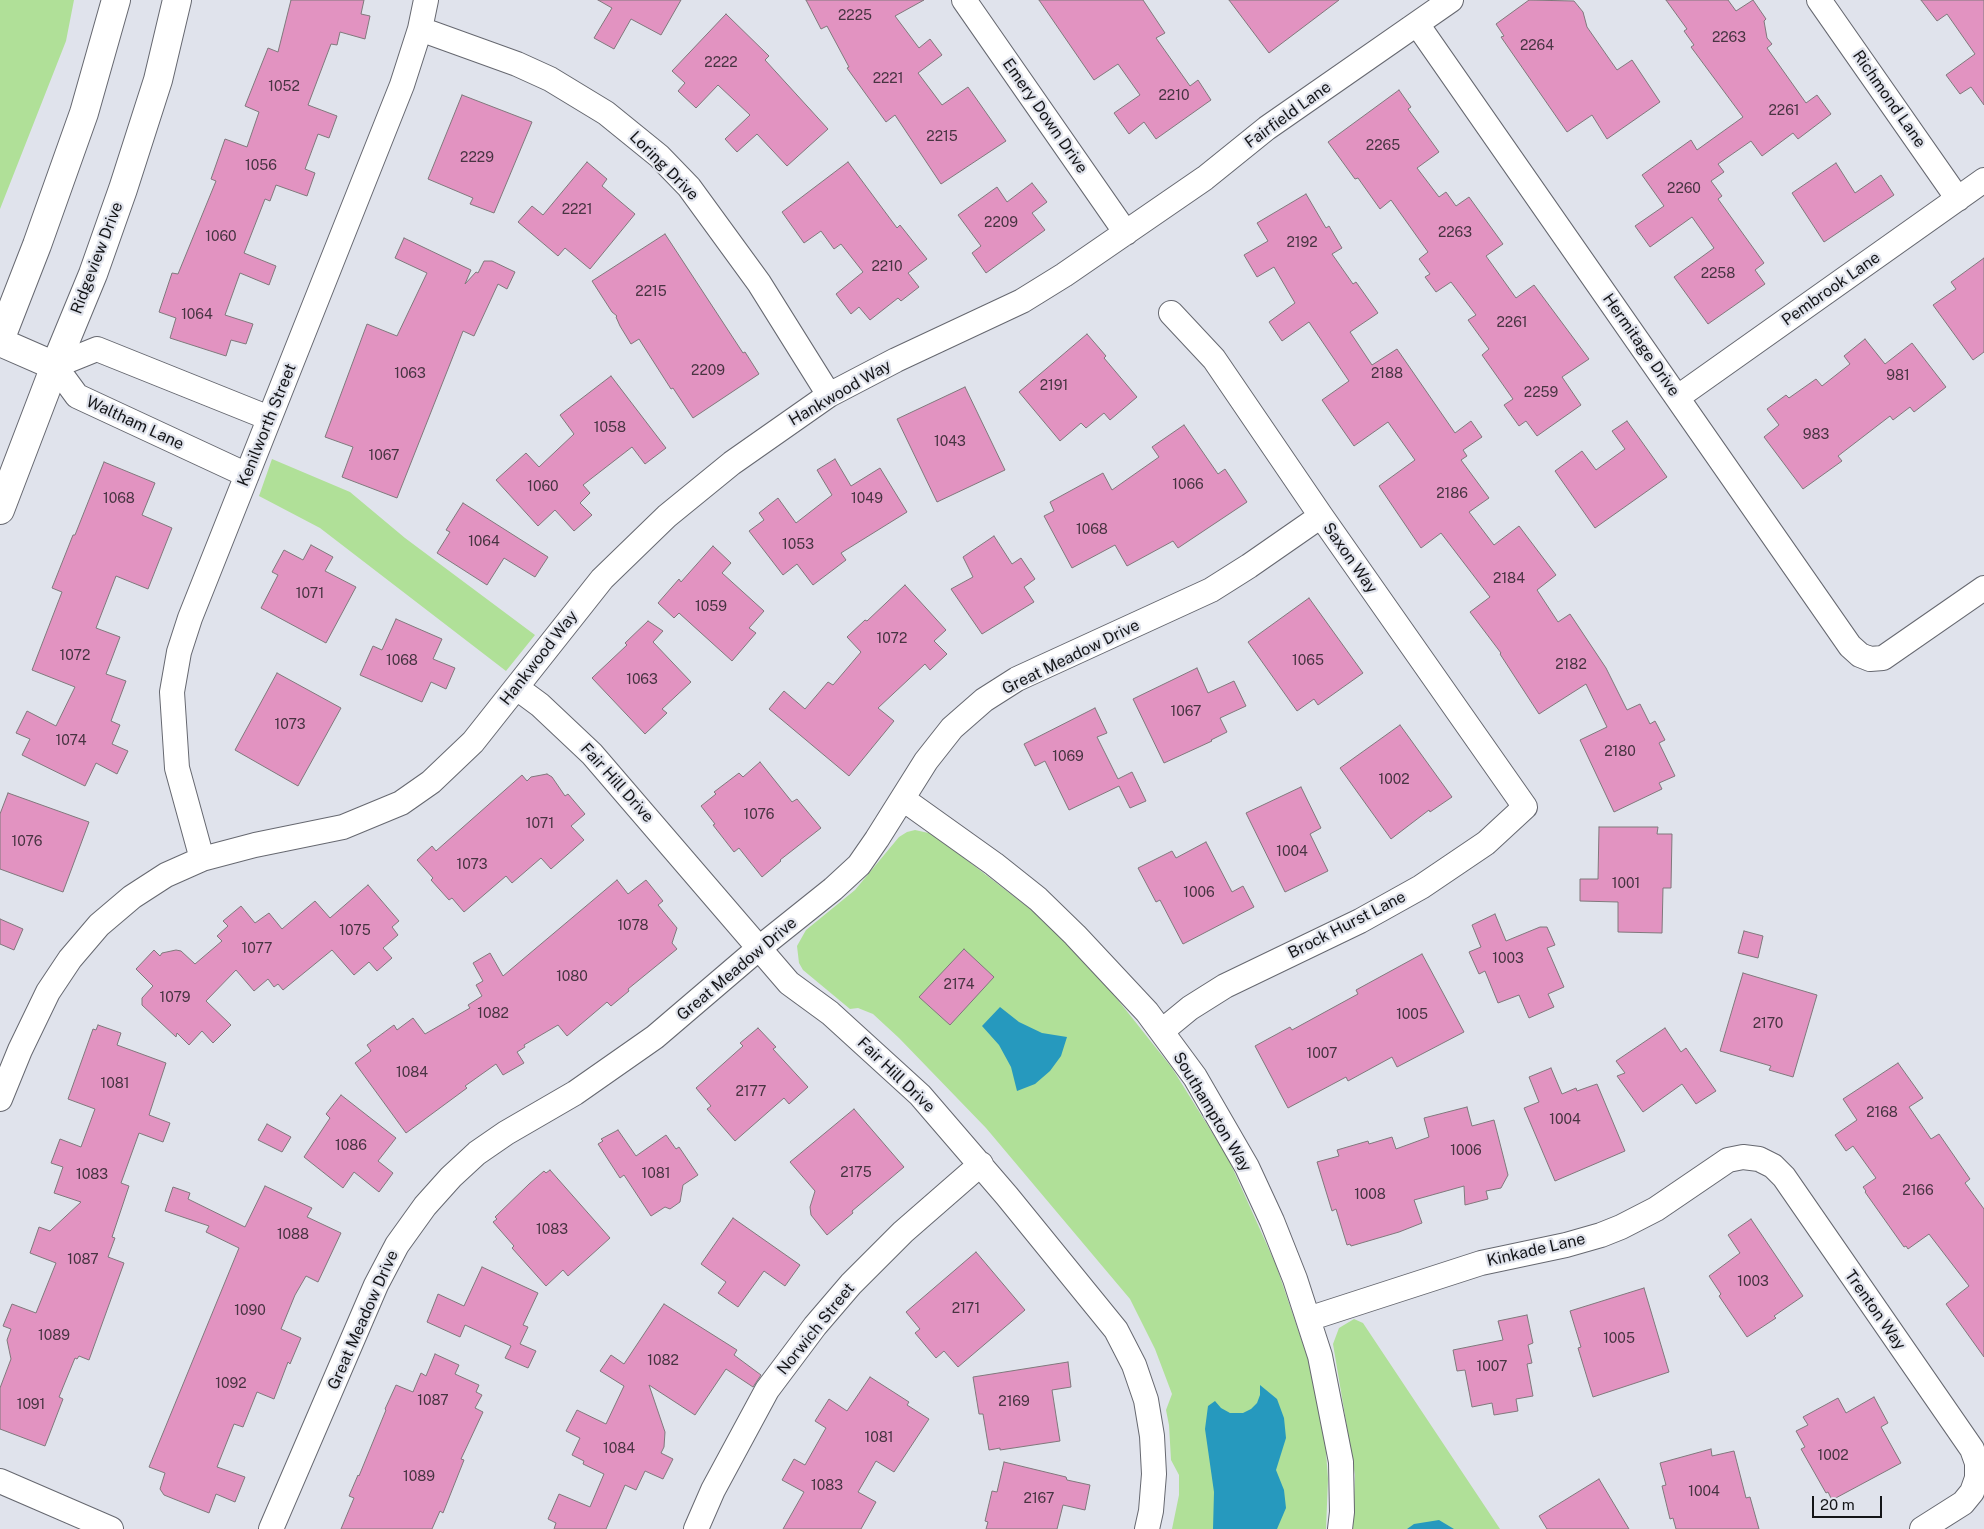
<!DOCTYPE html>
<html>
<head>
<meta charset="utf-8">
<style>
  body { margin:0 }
  #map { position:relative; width:1984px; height:1529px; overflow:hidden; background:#e0e3ec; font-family:"Public Sans",sans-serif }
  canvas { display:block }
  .scale { position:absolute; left:1812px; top:1496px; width:70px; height:22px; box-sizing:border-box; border:2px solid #141518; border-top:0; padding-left:6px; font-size:15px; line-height:18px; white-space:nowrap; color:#141518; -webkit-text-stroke:4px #e0e3ec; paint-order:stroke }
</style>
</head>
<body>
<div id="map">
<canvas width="1984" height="1529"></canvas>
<div class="scale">20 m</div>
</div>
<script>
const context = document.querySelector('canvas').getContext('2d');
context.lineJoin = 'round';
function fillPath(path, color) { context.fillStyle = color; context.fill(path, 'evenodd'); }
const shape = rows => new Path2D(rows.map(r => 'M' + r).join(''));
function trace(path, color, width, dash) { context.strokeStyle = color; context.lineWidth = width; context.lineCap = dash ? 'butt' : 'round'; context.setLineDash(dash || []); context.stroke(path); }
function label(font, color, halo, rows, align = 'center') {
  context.font = font + ' "Public Sans",sans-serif'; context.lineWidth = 4.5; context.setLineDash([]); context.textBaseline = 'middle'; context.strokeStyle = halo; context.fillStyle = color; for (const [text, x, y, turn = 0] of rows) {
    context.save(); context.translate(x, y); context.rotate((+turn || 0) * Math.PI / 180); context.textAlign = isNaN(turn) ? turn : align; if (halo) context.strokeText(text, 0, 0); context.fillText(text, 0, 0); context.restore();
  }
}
fillPath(shape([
  [0,0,74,0,66,41,0,209],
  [272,459,350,492,405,538,535,635,506,671,320,528,259,496],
  [915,830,933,834,1038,915,1102,980,1172,1068,1228,1158,1276,1265,1308,1359,1325,1438,1328,1479,1326,1529,1172,1529,1179,1495,1179,1475,1171,1460,1169,1425,1166,1410,1172,1394,1155,1349,1130,1299,986,1128,899,1038,873,1014,858,1008,850,1009,803,970,799,963,797,946,806,930,855,890,899,837,907,832],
  [1354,1319,1363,1323,1500,1529,1353,1529,1355,1475,1333,1344,1339,1328]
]), '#b0e098');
fillPath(shape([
  [1000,1007,1019,1022,1042,1033,1067,1037,1061,1056,1050,1071,1035,1084,1017,1091,1011,1067,999,1045,982,1026],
  [1260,1385,1277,1399,1284,1418,1286,1438,1276,1470,1284,1490,1286,1508,1277,1529,1213,1529,1214,1492,1205,1429,1208,1406,1215,1401,1221,1408,1230,1413,1243,1413,1251,1409,1257,1403,1260,1395],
  [1439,1520,1454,1529,1407,1529,1414,1524]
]), '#2699be');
const building = shape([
  [291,0,364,0,361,14,370,16,365,39,340,32,337,45,331,44,308,105,337,116,329,138,318,134,305,169,315,173,307,196,276,185,270,201,265,199,244,253,276,266,269,285,240,273,225,315,253,324,246,344,231,340,226,356,170,338,176,318,159,312,172,273,178,274,216,181,211,179,225,139,247,147,259,112,245,106,268,48,278,52,291,0],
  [598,0,681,0,661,35,631,19,614,49,594,38,612,8,598,0],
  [806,0,924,0,895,16,919,48,930,39,942,55,918,73,942,105,968,87,1006,141,941,184,895,115,886,122,847,68,849,67,827,26,821,29,806,0],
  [1039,0,1143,0,1165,33,1156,38,1190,86,1198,80,1211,100,1156,139,1144,122,1129,134,1114,113,1140,95,1118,64,1094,80,1039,0],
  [1229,0,1339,0,1269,53,1229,0],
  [1529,0,1574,1,1583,12,1587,27,1617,70,1632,60,1660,102,1607,139,1592,115,1567,132,1501,37,1504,36,1496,24,1529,0],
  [1666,0,1728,0,1736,11,1753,0,1766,19,1764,21,1767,38,1772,44,1767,48,1806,103,1817,95,1831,114,1798,139,1793,133,1762,156,1751,141,1718,164,1724,172,1711,181,1722,196,1718,199,1764,263,1755,270,1765,284,1708,324,1674,277,1714,248,1692,217,1650,247,1635,226,1664,206,1642,175,1691,140,1697,150,1743,117,1691,47,1694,45,1684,31,1687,29,1666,0],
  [1921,0,1984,0,1984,105,1971,87,1960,94,1946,75,1975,54,1947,14,1937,21,1921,0],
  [726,14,769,56,765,60,828,129,787,166,757,134,737,152,725,139,750,115,718,85,696,108,678,91,685,83,672,71,726,14],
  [1399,90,1411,107,1408,109,1439,152,1417,168,1439,197,1446,192,1456,206,1469,197,1503,244,1486,256,1516,298,1534,285,1589,359,1562,377,1581,405,1537,436,1526,421,1519,426,1504,405,1513,399,1482,355,1489,349,1468,320,1476,315,1451,282,1436,292,1425,277,1430,274,1419,259,1428,252,1391,200,1380,209,1358,178,1355,179,1328,142,1399,90],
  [462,95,532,122,494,213,470,204,473,198,428,179,462,95],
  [587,162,607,179,602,186,635,214,590,269,565,248,558,256,518,222,532,206,543,215,587,162],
  [848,162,897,228,900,225,927,259,908,273,919,287,901,301,898,298,870,320,859,307,851,314,836,294,863,272,841,244,834,249,821,231,804,243,782,212,848,162],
  [1836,163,1855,193,1881,175,1894,195,1824,242,1792,193,1836,163],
  [1032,183,1047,202,1032,213,1045,230,986,273,972,253,981,246,958,215,997,187,1007,202,1032,183],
  [1306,194,1326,228,1329,226,1342,248,1332,254,1353,284,1356,282,1378,313,1350,332,1372,365,1397,349,1455,433,1471,421,1482,437,1463,450,1467,456,1461,460,1489,498,1469,512,1494,545,1519,526,1556,575,1537,590,1558,622,1570,614,1606,668,1627,710,1640,704,1650,724,1655,721,1665,740,1659,743,1675,776,1659,783,1662,789,1614,812,1580,740,1607,727,1586,684,1539,714,1500,654,1501,653,1470,612,1490,597,1441,533,1421,548,1379,486,1415,460,1388,422,1354,446,1322,400,1349,381,1309,322,1282,341,1269,322,1295,303,1274,267,1257,277,1244,255,1268,241,1257,223,1306,194],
  [665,234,743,353,745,352,759,374,693,418,673,388,671,389,639,339,631,344,620,326,616,317,617,316,612,312,592,281,665,234],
  [404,238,471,270,465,284,476,272,478,273,484,261,492,261,515,272,507,289,498,284,474,336,463,331,397,498,342,477,353,447,325,437,367,324,397,336,427,273,395,258,404,238],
  [1984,258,1984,352,1973,360,1933,305,1956,289,1951,282,1984,258],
  [1087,334,1106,356,1104,358,1137,397,1110,420,1104,413,1086,428,1081,423,1060,441,1019,392,1087,334],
  [1865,339,1885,364,1912,343,1946,387,1914,412,1910,407,1893,420,1890,416,1838,456,1842,461,1803,489,1764,437,1779,425,1767,409,1786,395,1789,398,1816,379,1822,386,1850,364,1844,356,1865,339],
  [611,376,666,448,645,464,632,447,583,485,590,493,580,503,592,515,574,531,555,510,538,526,496,480,526,453,539,467,574,434,560,415,611,376],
  [965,387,1005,470,937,502,897,419,965,387],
  [1627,421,1667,477,1595,528,1555,471,1582,451,1596,470,1625,449,1612,431,1627,421],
  [1184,425,1218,474,1225,469,1247,502,1178,548,1173,541,1127,566,1115,545,1072,568,1044,516,1054,511,1050,502,1103,473,1112,490,1159,457,1152,447,1184,425],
  [835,459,851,486,880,468,907,512,841,553,846,560,813,585,797,564,783,575,749,531,764,520,759,513,778,498,796,523,832,495,817,470,835,459],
  [104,462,155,483,142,515,172,528,148,589,116,576,96,628,120,637,106,674,126,681,111,721,120,725,112,744,128,751,117,774,96,763,85,786,22,755,30,739,16,733,27,711,56,726,75,687,32,670,62,592,52,588,73,535,75,535,104,462],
  [463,503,548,557,535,577,504,558,487,585,437,553,450,532,446,530,463,503],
  [994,536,1012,564,1021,558,1035,579,1024,587,1034,602,982,634,951,589,973,577,963,557,994,536],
  [311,545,333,557,325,571,356,587,326,643,261,608,278,575,272,572,284,550,303,560,311,545],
  [713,546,731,563,722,573,764,611,749,628,756,633,732,661,679,613,674,618,658,603,679,579,681,582,713,546],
  [905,585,946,630,934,641,947,654,930,670,925,664,878,708,894,721,849,776,769,709,784,691,805,709,828,682,833,685,861,652,847,637,865,620,867,621,905,585],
  [1309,598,1363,673,1318,705,1314,699,1297,711,1248,642,1309,598],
  [396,619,442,639,433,659,455,668,446,689,431,682,422,702,360,675,373,646,382,650,396,619],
  [648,621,663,631,653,642,691,682,662,709,667,713,645,734,592,678,627,645,625,643,648,621],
  [1197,668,1208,693,1234,681,1246,706,1220,718,1227,732,1211,740,1212,741,1164,763,1133,699,1197,668],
  [277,673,341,708,298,786,235,750,277,673],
  [1095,708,1107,733,1097,737,1118,779,1132,772,1146,801,1130,808,1119,786,1069,810,1045,761,1035,766,1024,744,1095,708],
  [1400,725,1452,797,1430,812,1429,810,1391,839,1340,768,1400,725],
  [760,762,792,802,797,799,821,828,780,860,781,861,762,877,739,848,734,852,713,825,715,824,701,806,716,794,714,792,739,773,743,777,760,762],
  [547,774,552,777,565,796,568,794,585,814,571,826,584,840,551,869,541,858,512,883,506,876,464,912,452,898,449,900,431,880,433,878,417,860,432,846,436,851,522,775,527,781,531,777,547,774],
  [1301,787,1321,828,1310,834,1328,871,1285,892,1246,813,1301,787],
  [8,793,89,822,63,892,0,869,0,814,8,793],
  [1599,827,1658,827,1657,834,1672,834,1671,888,1663,888,1662,933,1618,932,1618,902,1580,901,1580,879,1598,879,1599,827],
  [1206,842,1232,892,1243,886,1254,907,1183,944,1160,900,1156,902,1138,868,1172,851,1176,858,1206,842],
  [617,880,628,894,646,880,663,901,658,905,677,928,672,943,677,949,628,989,629,991,611,1006,607,1002,567,1036,558,1025,524,1045,525,1047,517,1052,524,1063,503,1075,496,1064,465,1086,467,1088,406,1133,355,1063,371,1051,367,1045,394,1025,397,1030,413,1018,425,1034,470,1008,468,1005,482,996,476,985,483,981,473,963,490,953,503,976,617,880],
  [368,885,399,921,392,927,398,935,383,948,392,958,377,971,369,962,354,975,332,950,283,990,278,984,274,987,268,979,254,991,236,970,206,1001,231,1025,213,1043,202,1031,189,1045,177,1033,176,1037,142,1005,142,998,153,986,136,969,154,950,160,956,162,953,176,950,181,951,195,964,222,941,217,936,228,926,223,921,241,906,255,923,269,913,282,929,315,901,330,918,368,885],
  [1495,914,1506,941,1540,927,1547,927,1555,945,1547,948,1564,987,1548,994,1554,1007,1529,1018,1519,995,1498,1003,1485,971,1479,974,1469,952,1481,947,1472,925,1495,914],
  [0,919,23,929,14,950,0,944,0,919],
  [1744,931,1763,936,1758,958,1738,953,1744,931],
  [964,949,994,977,950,1025,919,997,964,949],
  [1422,954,1464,1032,1397,1067,1392,1057,1348,1081,1346,1077,1288,1108,1255,1046,1290,1027,1292,1030,1358,994,1356,990,1422,954],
  [1743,973,1817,995,1793,1077,1769,1070,1771,1066,1720,1051,1743,973],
  [98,1025,121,1033,117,1045,166,1063,149,1115,170,1123,163,1142,139,1133,121,1183,129,1186,112,1237,115,1238,108,1257,124,1263,89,1360,79,1356,77,1359,75,1358,59,1397,63,1399,45,1446,0,1429,0,1388,11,1359,7,1340,11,1329,3,1326,12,1304,36,1313,56,1263,30,1253,39,1227,50,1231,81,1202,54,1193,63,1167,51,1163,60,1139,81,1147,95,1109,68,1099,93,1029,96,1030,98,1025],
  [758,1028,776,1047,773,1049,808,1087,789,1104,784,1098,735,1141,707,1109,711,1106,696,1088,743,1046,740,1043,758,1028],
  [1665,1028,1681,1052,1686,1048,1716,1091,1696,1104,1682,1084,1643,1112,1617,1076,1625,1073,1616,1061,1665,1028],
  [1898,1063,1923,1098,1909,1107,1931,1139,1939,1134,1970,1179,1965,1183,1984,1209,1984,1357,1946,1304,1969,1286,1929,1234,1908,1249,1906,1246,1904,1247,1865,1192,1866,1191,1863,1187,1876,1178,1853,1146,1846,1151,1835,1135,1857,1120,1843,1099,1898,1063],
  [1551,1068,1562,1094,1576,1088,1577,1091,1597,1084,1625,1151,1555,1181,1524,1108,1539,1102,1529,1077,1551,1068],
  [341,1095,396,1138,378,1161,393,1173,379,1192,354,1172,343,1188,304,1157,330,1118,326,1114,341,1095],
  [1467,1107,1472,1126,1494,1120,1508,1175,1501,1188,1486,1191,1488,1199,1465,1205,1464,1186,1414,1200,1422,1223,1399,1232,1351,1246,1350,1244,1347,1245,1336,1209,1332,1211,1317,1162,1339,1156,1337,1150,1368,1141,1369,1144,1392,1137,1396,1149,1429,1137,1424,1118,1467,1107],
  [854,1109,904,1167,852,1211,853,1213,827,1235,811,1215,810,1207,815,1191,790,1162,854,1109],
  [267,1124,291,1137,282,1152,258,1140,267,1124],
  [618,1130,636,1156,666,1135,676,1149,679,1147,698,1175,683,1185,680,1202,670,1209,665,1207,651,1216,624,1175,620,1178,598,1144,603,1141,601,1139,618,1130],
  [550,1170,610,1238,568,1276,563,1270,546,1286,512,1248,514,1246,493,1222,497,1219,495,1217,529,1184,544,1171,546,1173,550,1170],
  [265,1186,312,1208,307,1217,341,1233,318,1282,306,1276,295,1295,281,1329,301,1338,290,1364,288,1362,274,1399,257,1392,243,1427,234,1424,217,1467,245,1477,235,1502,216,1494,209,1513,164,1495,160,1489,165,1473,149,1467,239,1248,206,1232,209,1226,165,1211,173,1187,190,1193,188,1199,245,1227,265,1186],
  [733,1218,800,1265,785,1286,764,1271,738,1307,718,1293,726,1282,701,1264,733,1218],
  [1751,1219,1803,1296,1774,1316,1776,1318,1747,1337,1719,1296,1721,1294,1709,1276,1740,1253,1728,1235,1751,1219],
  [976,1252,1025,1310,958,1367,944,1351,936,1358,915,1333,920,1329,906,1312,976,1252],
  [482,1267,538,1293,523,1325,528,1327,520,1344,536,1351,528,1368,505,1358,511,1346,465,1325,460,1337,427,1322,438,1294,464,1306,482,1267],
  [1644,1288,1669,1372,1593,1397,1578,1348,1581,1347,1570,1311,1644,1288],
  [664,1304,737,1350,734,1355,761,1375,753,1387,726,1369,695,1415,649,1385,665,1432,664,1447,661,1453,673,1459,663,1479,645,1471,636,1490,625,1485,606,1529,554,1529,556,1523,548,1519,559,1494,590,1507,604,1474,583,1464,584,1461,572,1455,580,1438,566,1431,577,1410,606,1424,624,1386,600,1371,611,1355,624,1364,664,1304],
  [1527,1315,1533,1343,1528,1345,1532,1363,1527,1364,1533,1396,1516,1399,1518,1411,1494,1415,1492,1403,1472,1407,1465,1370,1457,1371,1453,1350,1503,1340,1498,1321,1527,1315],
  [435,1354,459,1365,455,1374,479,1385,476,1392,482,1395,475,1408,483,1412,461,1459,464,1460,443,1513,440,1511,432,1529,341,1529,354,1498,349,1496,358,1475,359,1476,386,1410,385,1409,396,1385,413,1392,421,1373,426,1376,435,1354],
  [1068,1362,1071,1387,1052,1390,1060,1441,1000,1450,1000,1448,989,1450,983,1414,979,1414,973,1377,1068,1362],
  [870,1377,909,1402,907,1405,929,1419,894,1472,876,1461,858,1492,876,1502,861,1529,783,1529,804,1492,782,1480,794,1459,805,1465,826,1428,815,1421,829,1399,847,1411,870,1377],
  [1874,1397,1888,1423,1881,1427,1901,1463,1832,1500,1828,1492,1826,1493,1801,1449,1805,1447,1796,1431,1808,1425,1803,1417,1838,1398,1846,1413,1874,1397],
  [1711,1449,1712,1456,1734,1451,1746,1498,1750,1497,1759,1529,1676,1529,1673,1518,1670,1519,1662,1486,1666,1485,1660,1463,1711,1449],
  [1004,1462,1066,1477,1067,1480,1090,1485,1085,1510,1063,1505,1057,1529,986,1529,988,1522,985,1521,992,1491,997,1492,1004,1462],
  [1599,1479,1629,1529,1547,1529,1539,1516,1599,1479]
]);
fillPath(building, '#e293c1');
trace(building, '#80787c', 1);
const minor = shape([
  [964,0,1126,233],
  [1819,0,1958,199],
  [1417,24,1850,646,1860,655,1870,659,1883,658,1984,588],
  [420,29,517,64,550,79,606,113,659,156,689,187,759,283,829,395],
  [1678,397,1984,180],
  [247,475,77,396,55,366,97,349,269,418],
  [517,688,540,705,592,754,789,983,830,1013,920,1095,1007,1196,1116,1330,1134,1365,1146,1400,1152,1436,1154,1474,1151,1511,1147,1529],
  [903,799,994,864,1038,899,1075,935,1147,1012,1195,1077,1247,1167,1272,1221,1295,1279,1320,1356,1341,1462,1342,1512,1340,1529],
  [202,859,177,768,172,692,179,652,190,618,402,85,420,29,426,0],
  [1162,1031,1190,1008,1225,986,1360,921,1421,887,1486,843,1525,807,1321,516,1214,359,1171,313],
  [0,1099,20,1050,48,992,70,959,99,925,132,897,166,875,202,859,255,845,343,827,401,803,431,782,473,742,602,579,667,516,732,463,829,395,896,360,1022,301,1064,275,1205,178,1267,128,1451,0],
  [1308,1319,1481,1263,1566,1245,1601,1235,1621,1227,1656,1209,1728,1160,1743,1157,1759,1159,1773,1166,1784,1177,1972,1449,1977,1463,1977,1478,1972,1492,1963,1503,1922,1529],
  [0,1481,111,1529],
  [271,1529,376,1285,397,1245,425,1206,451,1177,477,1153,506,1133,575,1093,655,1037,758,949,833,889,859,865,877,839,926,761,952,728,984,700,1017,679,1211,590,1249,566,1321,516],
  [696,1529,713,1490,767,1390,815,1326,851,1284,903,1232,981,1164]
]);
const major = shape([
  [0,340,37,245,84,113,116,0],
  [0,342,55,366],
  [0,510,55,366,93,274,123,189,158,80,177,0]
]);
trace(minor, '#666870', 26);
trace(major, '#666870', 30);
trace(minor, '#fff', 24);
trace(major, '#fff', 28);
label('14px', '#483442', null, [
  ["2225",855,16],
  ["2263",1729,38],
  ["2264",1537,46],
  ["2222",721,63],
  ["2221",888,79],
  ["1052",284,87],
  ["2210",1174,96],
  ["2261",1784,111],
  ["2215",942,137],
  ["2265",1383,146],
  ["2229",477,158],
  ["1056",261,166],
  ["2260",1684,189],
  ["2221",577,210],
  ["2209",1001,223],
  ["2263",1455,233],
  ["1060",221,237],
  ["2192",1302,243],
  ["2210",887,267],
  ["2258",1718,274],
  ["2215",651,292],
  ["1064",197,315],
  ["2261",1512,323],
  ["2209",708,371],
  ["1063",410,374],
  ["2188",1387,374],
  ["981",1898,376],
  ["2191",1054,386],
  ["2259",1541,393],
  ["1058",610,428],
  ["983",1816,435],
  ["1043",950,442],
  ["1067",384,456],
  ["1066",1188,485],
  ["1060",543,487],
  ["2186",1452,494],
  ["1068",119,499],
  ["1049",867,499],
  ["1068",1092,530],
  ["1064",484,542],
  ["1053",798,545],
  ["2184",1509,579],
  ["1071",310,594],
  ["1059",711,607],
  ["1072",892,639],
  ["1072",75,656],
  ["1068",402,661],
  ["1065",1308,661],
  ["2182",1571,665],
  ["1063",642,680],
  ["1067",1186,712],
  ["1073",290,725],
  ["1074",71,741],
  ["2180",1620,752],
  ["1069",1068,757],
  ["1002",1394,780],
  ["1076",759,815],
  ["1071",540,824],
  ["1076",27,842],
  ["1004",1292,852],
  ["1073",472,865],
  ["1001",1626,884],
  ["1006",1199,893],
  ["1078",633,926],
  ["1075",355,931],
  ["1077",257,949],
  ["1003",1508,959],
  ["1080",572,977],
  ["2174",959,985],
  ["1079",175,998],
  ["1082",493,1014],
  ["1005",1412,1015],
  ["2170",1768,1024],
  ["1007",1322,1054],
  ["1084",412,1073],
  ["1081",115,1084],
  ["2177",751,1092],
  ["2168",1882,1113],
  ["1004",1565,1120],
  ["1086",351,1146],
  ["1006",1466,1151],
  ["2175",856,1173],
  ["1081",656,1174],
  ["1083",92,1175],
  ["2166",1918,1191],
  ["1008",1370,1195],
  ["1083",552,1230],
  ["1088",293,1235],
  ["1087",83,1260],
  ["1003",1753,1282],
  ["2171",966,1309],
  ["1090",250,1311],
  ["1089",54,1336],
  ["1005",1619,1339],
  ["1082",663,1361],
  ["1007",1492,1367],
  ["1092",231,1384],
  ["1087",433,1401],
  ["2169",1014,1402],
  ["1091",31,1405],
  ["1081",879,1438],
  ["1084",619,1449],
  ["1002",1833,1456],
  ["1089",419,1477],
  ["1083",827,1486],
  ["1004",1704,1492],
  ["2167",1039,1499]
]);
label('16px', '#141518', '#e0e3ec', [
  ["Richmond Lane",1889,99,55],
  ["Fairfield Lane",1288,115,-36],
  ["Emery Down Drive",1045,116,55],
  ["Loring Drive",664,166,45],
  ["Ridgeview Drive",97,258,-69],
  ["Pembrook Lane",1831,289,-35],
  ["Hermitage Drive",1641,345,55],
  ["Hankwood Way",840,393,-30],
  ["Waltham Lane",135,423,25],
  ["Kenilworth Street",267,425,-68],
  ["Saxon Way",1350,558,55],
  ["Great Meadow Drive",1071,657,-26],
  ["Hankwood Way",539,658,-52],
  ["Fair Hill Drive",617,783,48],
  ["Brock Hurst Lane",1347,925,-27],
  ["Great Meadow Drive",737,969,-40],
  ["Fair Hill Drive",896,1075,44],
  ["Southampton Way",1212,1112,59],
  ["Kinkade Lane",1536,1250,-13],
  ["Trenton Way",1875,1310,55],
  ["Great Meadow Drive",363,1320,-66],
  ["Norwich Street",816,1329,-51]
]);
</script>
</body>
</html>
